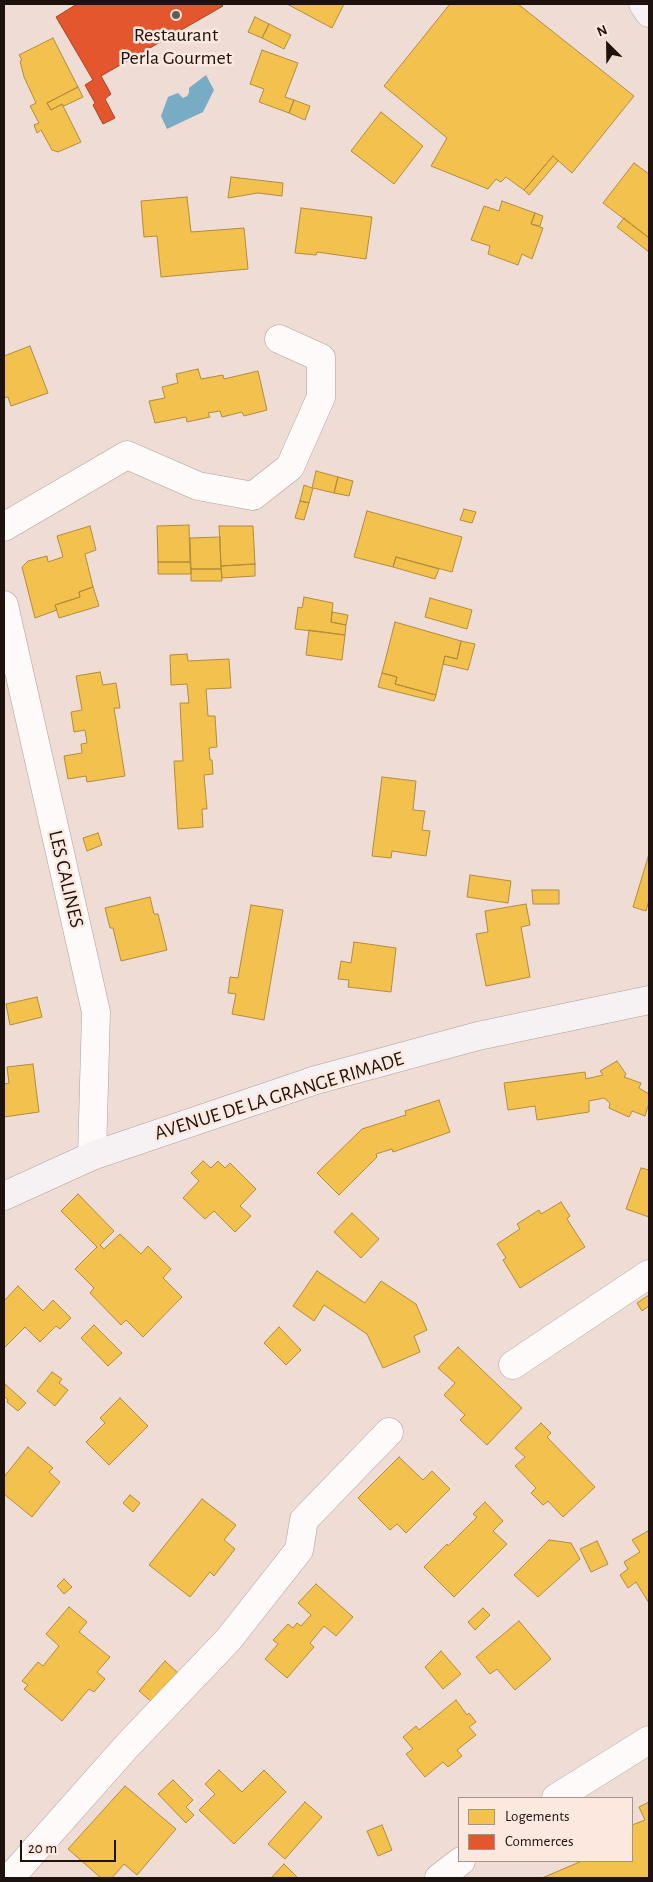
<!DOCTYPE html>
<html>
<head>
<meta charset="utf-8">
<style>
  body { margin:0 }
  #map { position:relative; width:653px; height:1882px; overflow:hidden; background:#efdcd5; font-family:"Alegreya Sans",sans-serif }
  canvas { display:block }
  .frame { position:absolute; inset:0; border:5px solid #1e120e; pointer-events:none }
  .legend { position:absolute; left:458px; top:1797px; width:175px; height:65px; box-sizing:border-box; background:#fde8e0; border:1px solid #a4928c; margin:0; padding:6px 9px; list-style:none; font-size:15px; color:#1e120e }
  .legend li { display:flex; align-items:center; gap:10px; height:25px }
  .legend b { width:25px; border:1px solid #a4928c }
  .north { position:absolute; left:583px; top:20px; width:50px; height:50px; -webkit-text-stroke:4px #fde8e0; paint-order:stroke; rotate:337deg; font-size:14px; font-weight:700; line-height:20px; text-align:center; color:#1e120e }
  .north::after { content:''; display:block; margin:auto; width:18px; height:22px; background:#1e120e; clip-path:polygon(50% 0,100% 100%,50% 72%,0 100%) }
  .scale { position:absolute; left:20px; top:1840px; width:96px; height:22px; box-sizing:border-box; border:2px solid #1e120e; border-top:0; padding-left:6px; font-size:15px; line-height:18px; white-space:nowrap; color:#1e120e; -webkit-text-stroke:4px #fde8e0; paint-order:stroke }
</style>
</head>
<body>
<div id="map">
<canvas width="653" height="1882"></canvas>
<div class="frame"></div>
<ul class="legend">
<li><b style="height:14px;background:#f2c14e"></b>Logements</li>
<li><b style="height:14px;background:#e4572e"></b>Commerces</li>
</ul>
<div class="north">N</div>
<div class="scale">20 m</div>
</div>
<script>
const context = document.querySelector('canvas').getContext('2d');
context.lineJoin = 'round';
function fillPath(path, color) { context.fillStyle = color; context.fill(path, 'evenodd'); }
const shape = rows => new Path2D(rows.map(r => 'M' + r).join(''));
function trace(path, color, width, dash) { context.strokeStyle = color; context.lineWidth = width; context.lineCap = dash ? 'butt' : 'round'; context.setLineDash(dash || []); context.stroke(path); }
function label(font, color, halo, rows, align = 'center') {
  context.font = font + ' "Alegreya Sans",sans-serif'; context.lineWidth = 5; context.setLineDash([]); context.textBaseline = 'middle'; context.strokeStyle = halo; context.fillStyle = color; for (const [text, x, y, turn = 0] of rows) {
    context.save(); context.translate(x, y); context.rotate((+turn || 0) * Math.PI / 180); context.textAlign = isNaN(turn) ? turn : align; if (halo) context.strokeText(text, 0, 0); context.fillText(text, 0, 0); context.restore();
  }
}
fillPath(shape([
  [206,75,214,90,203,112,167,129,161,116,168,97,178,93,183,98,187,96,189,93,189,88]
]), '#77acc4');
const homes = shape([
  [287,4,344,4,332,28,287,4],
  [450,4,518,4,634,96,572,173,553,156,524,190,506,177,501,182,496,179,488,189,431,166,447,138,384,86,450,4],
  [255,17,269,24,262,38,248,32,255,17],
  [269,24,291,35,284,49,262,38,269,24],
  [53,38,78,87,47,103,51,110,62,104,81,142,58,152,52,150,41,130,37,133,34,125,39,123,30,106,36,103,24,77,20,61,22,60,19,55,53,38],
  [262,50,298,63,285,97,294,100,289,113,259,102,264,89,250,84,262,50],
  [78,87,83,97,64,106,62,104,51,110,47,103,78,87],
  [294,100,310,106,305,120,289,113,294,100],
  [381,112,423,146,394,184,351,151,381,112],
  [553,156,558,161,529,195,524,190,553,156],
  [634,163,649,174,649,238,603,203,634,163],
  [231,177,283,183,282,196,258,193,228,198,231,177],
  [187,197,191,232,244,228,248,269,161,277,157,236,144,237,141,201,187,197],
  [502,201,535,213,531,224,543,228,532,259,522,254,518,265,488,254,490,246,471,240,484,206,499,211,502,201],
  [301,208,372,217,366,259,317,252,316,255,295,253,301,208],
  [535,213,543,216,540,226,531,224,535,213],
  [624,218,649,238,649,252,617,227,624,218],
  [30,346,48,393,11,406,8,397,4,398,4,356,30,346],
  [198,369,201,379,223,375,224,379,258,371,267,410,244,416,242,412,222,417,220,411,208,413,210,417,187,422,186,417,155,423,149,401,165,398,162,387,178,383,176,374,198,369],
  [316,471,338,477,334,493,313,488,309,503,300,501,304,485,312,488,316,471],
  [338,477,353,481,349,496,334,493,338,477],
  [300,501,309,503,304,520,295,518,300,501],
  [464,509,476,512,472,523,460,520,464,509],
  [367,511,462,537,452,572,396,557,393,567,354,557,367,511],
  [189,525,190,562,158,562,157,526,189,525],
  [90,526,96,550,85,554,93,587,79,592,80,597,55,605,57,610,35,618,22,567,28,561,47,556,48,562,63,557,57,536,90,526],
  [219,526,253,526,255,564,221,566,219,526],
  [220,537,221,569,191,569,190,538,220,537],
  [396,557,439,569,435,579,393,567,396,557],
  [158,562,190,562,191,574,158,574,158,562],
  [255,564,255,576,222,578,221,566,255,564],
  [191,569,221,569,222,581,191,581,191,569],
  [93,587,99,606,59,618,55,605,80,597,79,592,93,587],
  [304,597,333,603,331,622,346,625,345,635,295,629,298,607,302,608,304,597],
  [430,598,472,610,467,629,425,617,430,598],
  [332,612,348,615,346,625,331,622,332,612],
  [395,622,461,641,457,659,445,656,436,695,395,684,397,677,382,673,395,622],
  [309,630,345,635,342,660,306,655,309,630],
  [461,641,475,644,468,670,443,664,445,656,457,659,461,641],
  [187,654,188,661,229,659,231,688,206,689,208,716,215,716,217,747,209,748,210,760,212,760,213,774,204,775,207,809,202,809,203,827,178,829,174,761,183,761,180,703,189,703,187,684,171,685,170,655,187,654],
  [100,672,103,685,116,683,120,708,114,708,125,776,87,782,86,776,68,779,64,756,82,753,81,744,87,743,85,730,74,732,71,712,82,710,76,676,100,672],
  [382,673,397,677,395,684,436,695,434,701,378,687,382,673],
  [382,777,416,781,413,810,425,811,422,830,430,831,426,856,392,851,391,858,372,856,382,777],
  [98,833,102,845,87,851,83,838,98,833],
  [649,854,649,900,646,911,633,907,649,854],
  [470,875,511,881,508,903,467,897,470,875],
  [532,890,559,890,559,904,533,904,532,890],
  [150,897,154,914,158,914,167,950,121,961,113,928,110,928,105,908,150,897],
  [526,904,530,925,521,927,530,977,486,986,476,934,488,932,485,911,526,904],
  [251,905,283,910,264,1020,232,1014,236,994,228,993,230,977,238,978,251,905],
  [354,942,396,948,391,992,348,987,349,980,338,979,341,961,351,963,354,942],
  [37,997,42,1017,10,1025,6,1004,37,997],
  [617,1061,626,1074,624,1077,641,1083,639,1088,649,1094,649,1103,645,1116,632,1111,629,1117,609,1108,610,1103,604,1098,589,1101,589,1112,537,1120,535,1106,508,1110,504,1083,585,1072,586,1079,603,1075,600,1071,617,1061],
  [33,1064,39,1112,4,1117,4,1084,9,1083,7,1067,33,1064],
  [439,1100,450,1132,393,1152,392,1149,376,1154,377,1157,339,1195,317,1173,362,1129,406,1115,405,1111,439,1100],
  [203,1161,211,1168,218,1161,225,1168,230,1163,256,1189,240,1206,251,1216,235,1232,214,1211,205,1219,183,1198,199,1181,191,1173,203,1161],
  [641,1168,649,1170,649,1217,626,1209,641,1168],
  [78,1194,114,1231,100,1245,104,1249,120,1234,141,1254,148,1246,171,1269,163,1278,182,1297,143,1337,126,1320,121,1325,90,1293,94,1288,75,1269,97,1247,61,1211,78,1194],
  [561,1202,570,1216,567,1219,585,1247,520,1288,503,1260,506,1258,497,1244,520,1229,517,1224,539,1210,541,1214,561,1202],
  [352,1213,379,1239,361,1258,334,1232,352,1213],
  [317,1271,365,1303,381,1281,416,1304,427,1330,414,1336,420,1352,383,1368,367,1334,324,1305,314,1321,293,1306,317,1271],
  [18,1286,43,1311,53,1300,71,1318,60,1329,56,1326,40,1342,25,1327,4,1348,4,1301,18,1286],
  [649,1295,649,1306,642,1311,637,1303,649,1295],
  [94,1325,122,1353,108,1366,81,1338,94,1325],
  [279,1327,301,1350,286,1365,264,1343,279,1327],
  [458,1347,522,1408,487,1445,460,1420,465,1415,444,1395,455,1383,438,1368,458,1347],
  [52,1372,62,1379,59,1383,68,1390,55,1406,37,1391,52,1372],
  [5,1384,26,1403,18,1411,7,1402,8,1400,4,1396,5,1384],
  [120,1398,148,1426,109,1465,86,1442,105,1423,100,1418,120,1398],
  [541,1423,551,1433,547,1437,595,1487,563,1517,548,1501,543,1505,531,1493,536,1488,515,1466,525,1457,515,1448,541,1423],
  [28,1447,53,1468,49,1472,60,1482,32,1517,4,1494,4,1477,28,1447],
  [399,1457,423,1480,432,1471,450,1489,406,1533,397,1524,390,1530,358,1498,399,1457],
  [130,1495,140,1503,133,1512,123,1503,130,1495],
  [202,1499,236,1525,224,1540,235,1549,214,1576,210,1572,190,1597,149,1565,202,1499],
  [485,1502,503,1521,493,1531,507,1544,454,1597,424,1567,447,1544,448,1546,477,1517,473,1514,485,1502],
  [648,1531,649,1533,649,1603,636,1582,628,1588,620,1575,628,1569,624,1562,640,1552,632,1540,648,1531],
  [549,1540,571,1543,580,1559,538,1597,514,1575,549,1540],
  [597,1541,608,1564,591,1572,580,1549,597,1541],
  [64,1579,72,1587,64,1594,57,1586,64,1579],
  [316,1584,353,1617,336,1636,324,1626,310,1643,314,1647,287,1678,265,1659,278,1644,273,1640,288,1624,293,1628,297,1623,301,1626,311,1615,298,1603,316,1584],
  [69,1607,87,1622,79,1632,110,1657,97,1672,105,1679,94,1692,89,1689,62,1721,24,1689,28,1685,22,1681,38,1662,43,1666,59,1646,46,1634,69,1607],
  [483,1608,490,1615,475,1630,468,1622,483,1608],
  [519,1621,551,1659,515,1690,497,1669,490,1674,476,1657,519,1621],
  [441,1651,461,1674,443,1689,425,1667,441,1651],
  [165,1661,179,1674,153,1703,139,1691,165,1661],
  [456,1700,467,1715,469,1713,476,1722,469,1727,476,1735,457,1750,462,1756,448,1767,443,1762,425,1777,406,1754,413,1749,403,1737,416,1726,419,1730,456,1700],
  [219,1770,242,1792,264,1770,286,1792,234,1844,199,1810,215,1794,205,1784,219,1770],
  [173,1780,193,1800,186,1807,194,1815,186,1823,158,1794,173,1780],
  [125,1786,176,1829,137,1875,124,1864,112,1878,101,1878,68,1849,125,1786],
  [305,1802,322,1817,285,1859,268,1844,305,1802],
  [649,1802,649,1878,542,1878,582,1861,632,1861,632,1825,645,1820,639,1807,649,1802],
  [382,1825,392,1850,378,1856,367,1831,382,1825],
  [284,1864,298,1878,271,1878,284,1864]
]);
fillPath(homes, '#f2c14e');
trace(homes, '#b28c3b', 1);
const shops = shape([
  [77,4,221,4,223,6,101,76,111,94,105,99,115,118,103,124,93,105,95,103,85,85,93,80,56,17,77,4]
]);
fillPath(shops, '#e4572e');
trace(shops, '#a94224', 1);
const street = shape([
  [4,527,127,455,198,486,253,496,290,467,321,397,321,358,279,339],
  [4,605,96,1012,92,1156],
  [513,1365,649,1274],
  [556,1798,649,1740],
  [10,1878,127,1746,228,1640,299,1550,304,1520,389,1432],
  [439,1878,461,1861]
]);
const secondary = shape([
  [643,4,649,13],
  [4,1196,92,1156,316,1080,478,1036,649,1000]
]);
trace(street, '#ae9f9a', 29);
trace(secondary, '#ae9f9a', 29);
trace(street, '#fdfaf9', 28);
trace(secondary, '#f6f2f3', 28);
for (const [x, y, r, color] of [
  [176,15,5,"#675954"]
]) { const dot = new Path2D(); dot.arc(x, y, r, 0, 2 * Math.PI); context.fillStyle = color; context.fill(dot); trace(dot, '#fde8e0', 2); }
label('20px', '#1e120e', '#fde8e0', [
  ["Restaurant",176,35],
  ["Perla Gourmet",176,58]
]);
label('20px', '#1e120e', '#fde8e0', [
  ["LES CALINES",66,879,77],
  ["AVENUE DE LA GRANGE RIMADE",279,1096,-17]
]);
</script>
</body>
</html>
